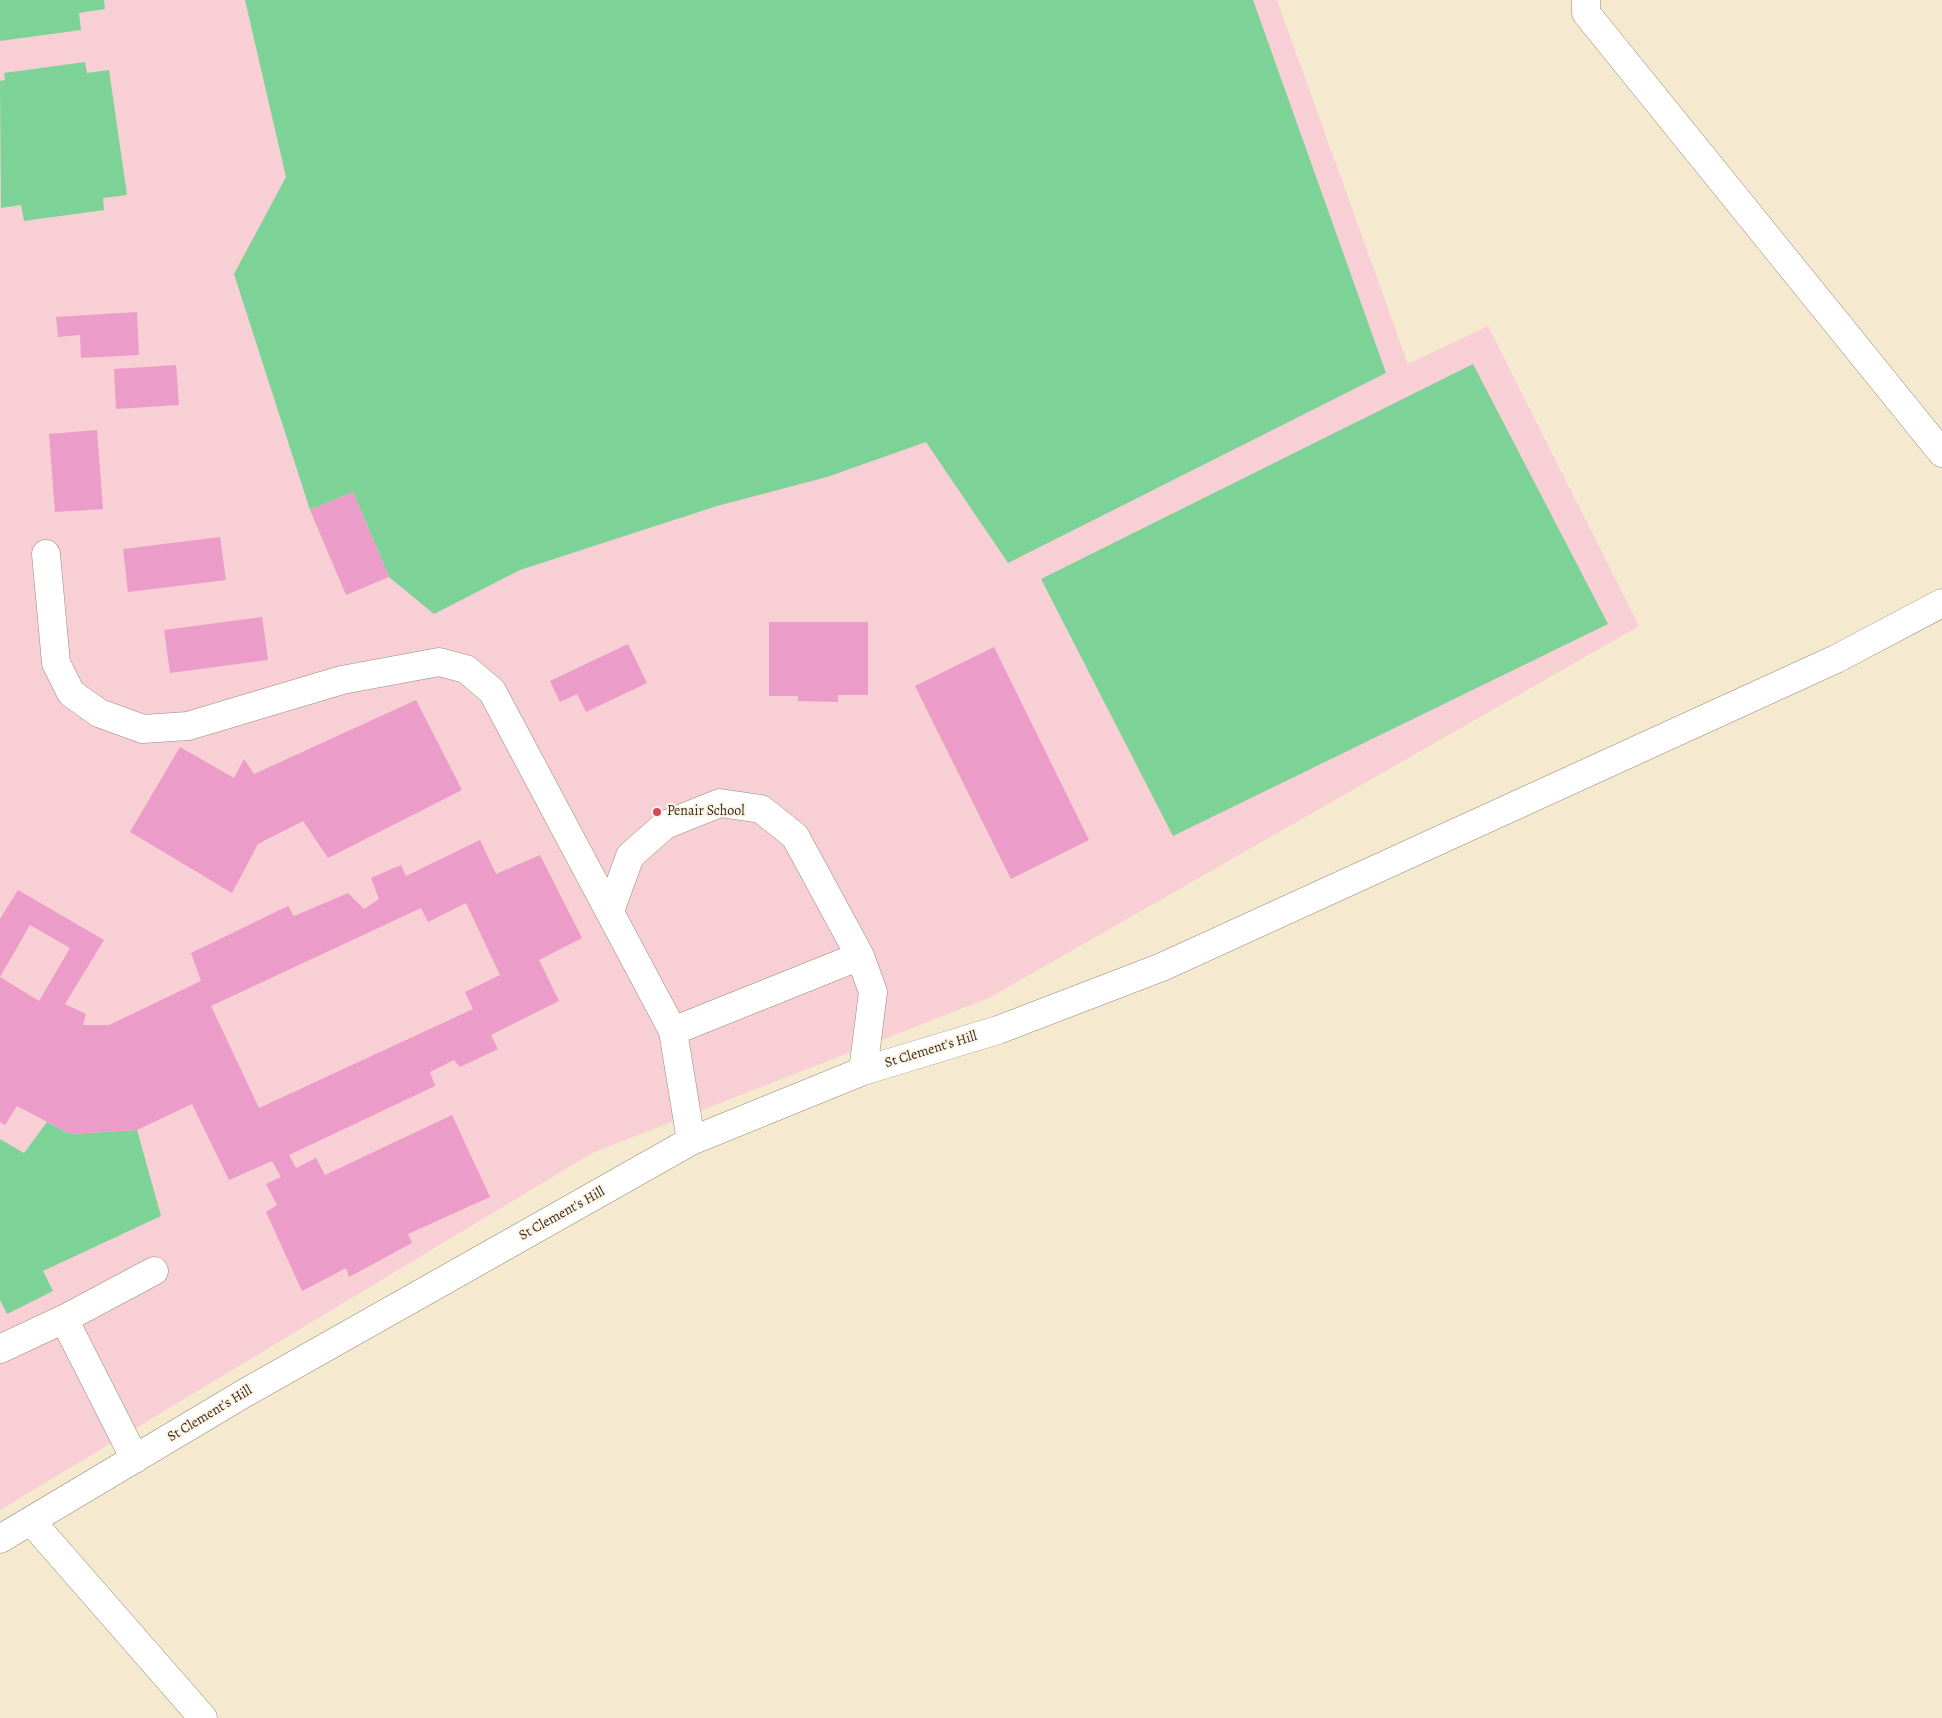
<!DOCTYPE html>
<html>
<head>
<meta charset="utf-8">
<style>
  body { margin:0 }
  canvas { display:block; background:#f5e9cf }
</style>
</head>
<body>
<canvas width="1942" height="1718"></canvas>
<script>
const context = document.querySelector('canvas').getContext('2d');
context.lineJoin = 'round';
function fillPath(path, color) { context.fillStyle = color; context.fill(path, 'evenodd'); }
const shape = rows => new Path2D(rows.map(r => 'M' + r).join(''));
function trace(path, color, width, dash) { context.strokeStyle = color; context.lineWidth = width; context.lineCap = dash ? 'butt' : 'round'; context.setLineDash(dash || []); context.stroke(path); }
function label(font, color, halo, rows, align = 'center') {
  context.font = font + ' Alegreya,serif'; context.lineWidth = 4; context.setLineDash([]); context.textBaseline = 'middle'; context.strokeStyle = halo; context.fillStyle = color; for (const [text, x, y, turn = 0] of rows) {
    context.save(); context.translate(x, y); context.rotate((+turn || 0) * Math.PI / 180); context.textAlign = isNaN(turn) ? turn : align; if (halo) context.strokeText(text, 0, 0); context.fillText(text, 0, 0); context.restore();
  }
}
fillPath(shape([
  [0,0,1277,0,1408,364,1488,326,1639,626,989,998,592,1153,0,1510]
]), '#f7cfd4');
fillPath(shape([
  [0,0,104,0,105,9,79,13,81,30,0,41],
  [245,0,1253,0,1386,373,1008,563,926,442,827,477,717,506,520,570,434,614,389,577,353,492,310,510,234,274,286,177],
  [85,62,87,73,109,70,127,195,103,198,104,210,24,221,21,205,1,208,0,81,5,80,4,73],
  [1473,364,1608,624,1173,836,1041,579],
  [47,1122,70,1134,137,1130,161,1216,43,1271,53,1291,7,1314,0,1300,0,1139,24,1153]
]), '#7dd397');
fillPath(shape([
  [137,312,139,355,81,358,80,335,58,337,56,317],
  [176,365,179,405,116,409,114,369],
  [97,430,103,509,55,512,49,434],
  [353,492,389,577,346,595,310,510],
  [220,537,226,580,128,592,123,549],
  [262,617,268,660,170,673,164,630],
  [769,622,868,622,868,695,838,695,838,702,798,701,798,696,769,696],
  [628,644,647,683,586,712,577,694,560,702,550,681],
  [994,647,1089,840,1011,879,915,686],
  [416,700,462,790,328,858,303,821,258,844,232,893,130,832,180,747,234,778,244,759,254,774],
  [480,840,496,874,540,855,582,938,539,960,559,1001,491,1035,498,1049,460,1067,454,1060,430,1072,435,1086,289,1155,296,1168,316,1158,325,1175,452,1115,490,1197,408,1234,412,1243,349,1277,346,1268,302,1291,266,1212,277,1205,266,1184,281,1177,272,1161,229,1180,192,1104,137,1130,70,1134,17,1106,5,1125,0,1122,0,977,39,1001,70,948,30,925,0,977,0,919,18,890,104,940,65,1004,86,1014,83,1025,109,1025,201,981,191,953,288,906,294,916,348,893,364,909,379,899,371,878,401,865,406,876],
  [466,903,500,975,465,992,473,1009,259,1108,211,1006,421,908,428,922]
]), '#ec9cc8');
const minor = shape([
  [1586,0,1586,13,1942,453],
  [46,554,56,663,71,693,99,713,143,729,188,726,342,680,439,662,466,669,492,691,673,1031,691,1141],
  [610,911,630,856,665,825,720,803,761,809,795,836,860,956,873,992,863,1071],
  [673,1031,860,956],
  [64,1319,154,1271],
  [0,1349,64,1319,135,1459],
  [31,1521,203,1718],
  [0,1539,243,1394,691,1141,863,1071,998,1030,1162,967,1836,659,1942,603]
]);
trace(minor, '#988a76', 29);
trace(minor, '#fff', 28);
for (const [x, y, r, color] of [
  [657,812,5,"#d1495b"]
]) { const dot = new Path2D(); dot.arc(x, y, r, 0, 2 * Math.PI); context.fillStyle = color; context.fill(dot); trace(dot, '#fcf5e5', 2); }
label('14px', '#3b2a1e', '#fcf5e5', [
  ["Penair School",667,812]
], 'left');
label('14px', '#3b2a1e', '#fcf5e5', [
  ["St Clement's Hill",931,1050,-17],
  ["St Clement's Hill",562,1214,-29],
  ["St Clement's Hill",210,1414,-31]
]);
</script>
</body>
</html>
